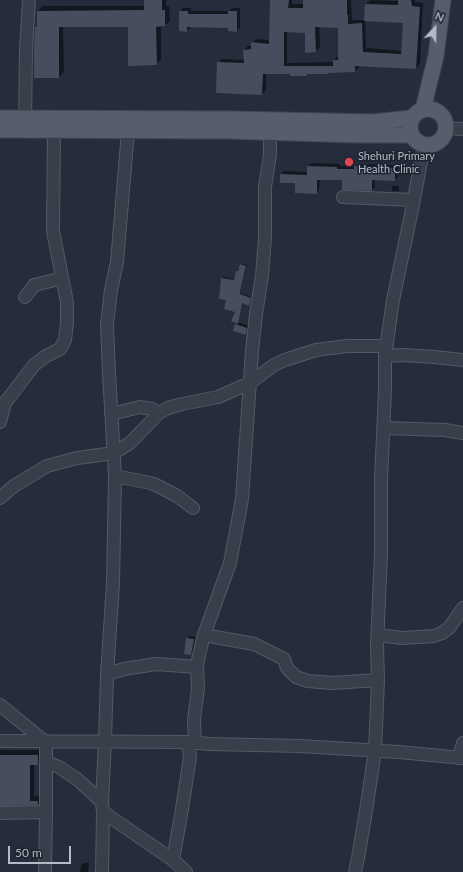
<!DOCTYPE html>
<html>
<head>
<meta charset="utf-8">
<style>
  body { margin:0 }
  #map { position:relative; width:463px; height:872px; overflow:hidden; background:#252c3b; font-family:Lato,sans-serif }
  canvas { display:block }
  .north { position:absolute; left:415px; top:8px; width:40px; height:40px; -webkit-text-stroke:3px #1d2430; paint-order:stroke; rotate:22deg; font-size:11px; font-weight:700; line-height:16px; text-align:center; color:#b4bac6 }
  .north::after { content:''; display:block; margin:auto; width:14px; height:18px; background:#b4bac6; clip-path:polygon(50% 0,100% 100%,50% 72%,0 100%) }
  .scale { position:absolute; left:8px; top:846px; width:63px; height:18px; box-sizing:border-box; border:2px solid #b4bac6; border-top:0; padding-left:5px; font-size:12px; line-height:14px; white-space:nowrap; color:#b4bac6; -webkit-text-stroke:3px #1d2430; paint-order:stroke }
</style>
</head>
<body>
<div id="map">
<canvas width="463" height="872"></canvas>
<div class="north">N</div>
<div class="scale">50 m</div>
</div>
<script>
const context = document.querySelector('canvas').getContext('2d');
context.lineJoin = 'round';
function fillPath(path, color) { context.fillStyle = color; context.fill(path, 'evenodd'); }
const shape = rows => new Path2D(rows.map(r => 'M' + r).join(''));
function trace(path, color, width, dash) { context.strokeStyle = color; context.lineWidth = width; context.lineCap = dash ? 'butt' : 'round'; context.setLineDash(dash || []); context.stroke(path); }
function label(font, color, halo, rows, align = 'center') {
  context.font = font + ' Lato,sans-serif'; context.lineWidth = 3; context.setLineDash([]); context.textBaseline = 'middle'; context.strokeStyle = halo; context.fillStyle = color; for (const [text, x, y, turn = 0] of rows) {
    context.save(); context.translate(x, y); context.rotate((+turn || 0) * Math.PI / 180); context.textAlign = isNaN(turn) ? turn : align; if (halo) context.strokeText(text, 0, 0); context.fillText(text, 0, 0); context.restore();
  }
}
fillPath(shape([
  [145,0,166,0,166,6,169,6,170,21,165,25,161,26,161,60,156,64,129,26,63,26,64,72,59,77,36,27,38,26,38,11,42,6,145,6],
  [271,0,292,0,292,4,304,4,304,0,351,0,352,20,365,20,366,4,370,0,399,1,399,0,415,0,415,2,423,3,420,64,416,68,359,65,359,67,355,71,309,73,307,75,291,73,266,73,266,90,262,94,218,63,222,59,245,60,244,50,248,46,252,46,252,43,256,39,270,40],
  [365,20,404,22,403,51,366,48],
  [319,26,339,27,338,56,334,60,334,62,287,63,287,31,306,32,316,51,320,47],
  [183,8,191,8,191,11,229,11,232,8,240,8,240,27,237,31,229,27,191,26,187,31,180,11],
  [312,163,340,164,340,166,356,166,359,164,398,165,398,177,395,180,375,179,375,187,372,190,343,179,320,179,319,190,316,193,281,174,284,171,308,172,308,166],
  [392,186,399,186,399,191,392,191],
  [242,264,247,265,240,291,241,291,240,293,251,297,249,304,242,302,238,322,249,326,248,332,246,334,236,325,238,323,236,311,227,299,222,278,223,277,235,279,237,271],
  [189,636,195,637,193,651,191,654,187,639],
  [0,750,43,750,43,759,38,764,34,764,34,796,43,796,43,799,38,804,0,804],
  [83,863,89,863,88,872,80,872,81,865]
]), '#0007');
fillPath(shape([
  [144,0,162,0,162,10,165,10,165,26,156,27,157,65,128,66,128,27,59,27,59,78,34,78,34,48,35,27,37,27,37,11,144,10],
  [270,0,289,0,288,8,303,8,303,0,347,0,347,15,348,15,348,24,362,23,363,52,401,54,403,23,364,21,365,4,398,5,398,0,411,0,412,6,420,7,416,69,355,66,355,72,328,73,328,74,307,74,307,76,290,76,290,74,263,74,262,95,216,93,217,62,244,63,243,50,251,49,251,42,269,44],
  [315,27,338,28,338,60,333,60,333,66,284,66,284,32,305,33,305,53,316,52],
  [179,11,188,11,188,14,228,14,228,11,237,11,237,32,228,31,228,28,187,27,187,32,179,31],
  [307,166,337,167,337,169,354,169,354,166,395,168,395,181,372,180,372,191,342,190,342,180,317,180,317,194,295,193,295,183,280,183,280,174,307,175],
  [240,264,246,266,240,291,240,294,251,298,249,306,242,303,238,324,231,321,235,312,224,309,226,300,219,299,221,278,234,280,236,271,238,271],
  [235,324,247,328,246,335,233,331],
  [186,638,194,639,191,655,184,654],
  [0,755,38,755,38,765,30,765,30,801,38,801,38,805,0,806]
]), '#464e5e');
const minor = shape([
  [25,127,26,48,29,0],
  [446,128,463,129],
  [343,197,414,200],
  [25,297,32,288,34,285,59,279,62,276],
  [385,356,402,355,434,357,463,360],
  [111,414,140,407,152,409,159,413],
  [0,422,5,403,34,365,46,356,60,349,65,340,67,322,67,302,53,231,54,130],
  [383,428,445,430,463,433],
  [115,476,151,483,158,486,177,496,193,508],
  [0,498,14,486,47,466,77,458,114,453,130,443,159,413,168,408,182,404,218,397,250,383,274,365,285,360,316,350,347,346,387,346],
  [204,635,254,644,284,659,287,668,296,677,308,681,332,683,378,680],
  [378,635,402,638,434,636,442,633,449,628,463,608],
  [107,674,124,669,156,664,197,667],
  [0,705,44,741],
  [0,741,188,742,210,744,300,746,399,752,463,758],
  [195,743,194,720,198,688,197,667,199,655,204,635,230,563,242,499,252,351,256,314,262,276,265,238,265,187,270,154,270,132],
  [459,758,463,743],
  [46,762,59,767,78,780,102,802],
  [103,812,173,860,186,872],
  [0,813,46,812],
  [173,860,182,809,190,757,188,742],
  [45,872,46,812,46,741],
  [102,872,103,812,102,802,105,742,107,674,113,584,115,476,109,374,107,325,111,290,117,262,128,131],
  [355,872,358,858,366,811,375,751,378,680,377,645,381,554,381,479,385,390,385,356,393,300,413,205,424,145]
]);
const major = shape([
  '410 127a18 18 0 1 1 36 0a18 18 0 1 1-36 0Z',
  [423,109,436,56,443,0],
  [0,118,230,119,373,122,411,118],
  [0,130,228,131,357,135,411,135]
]);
trace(minor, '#535a66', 14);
trace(major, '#414854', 17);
trace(minor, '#383f4b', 12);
trace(major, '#565d6b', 15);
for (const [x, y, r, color] of [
  [349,162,5,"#e0444e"]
]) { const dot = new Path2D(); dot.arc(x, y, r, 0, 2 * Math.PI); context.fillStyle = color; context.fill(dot); trace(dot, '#1d2430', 1.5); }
label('11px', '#b4bac6', '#1d2430', [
  ["Shehuri Primary",358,156],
  ["Health Clinic",358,169]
], 'left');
</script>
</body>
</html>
